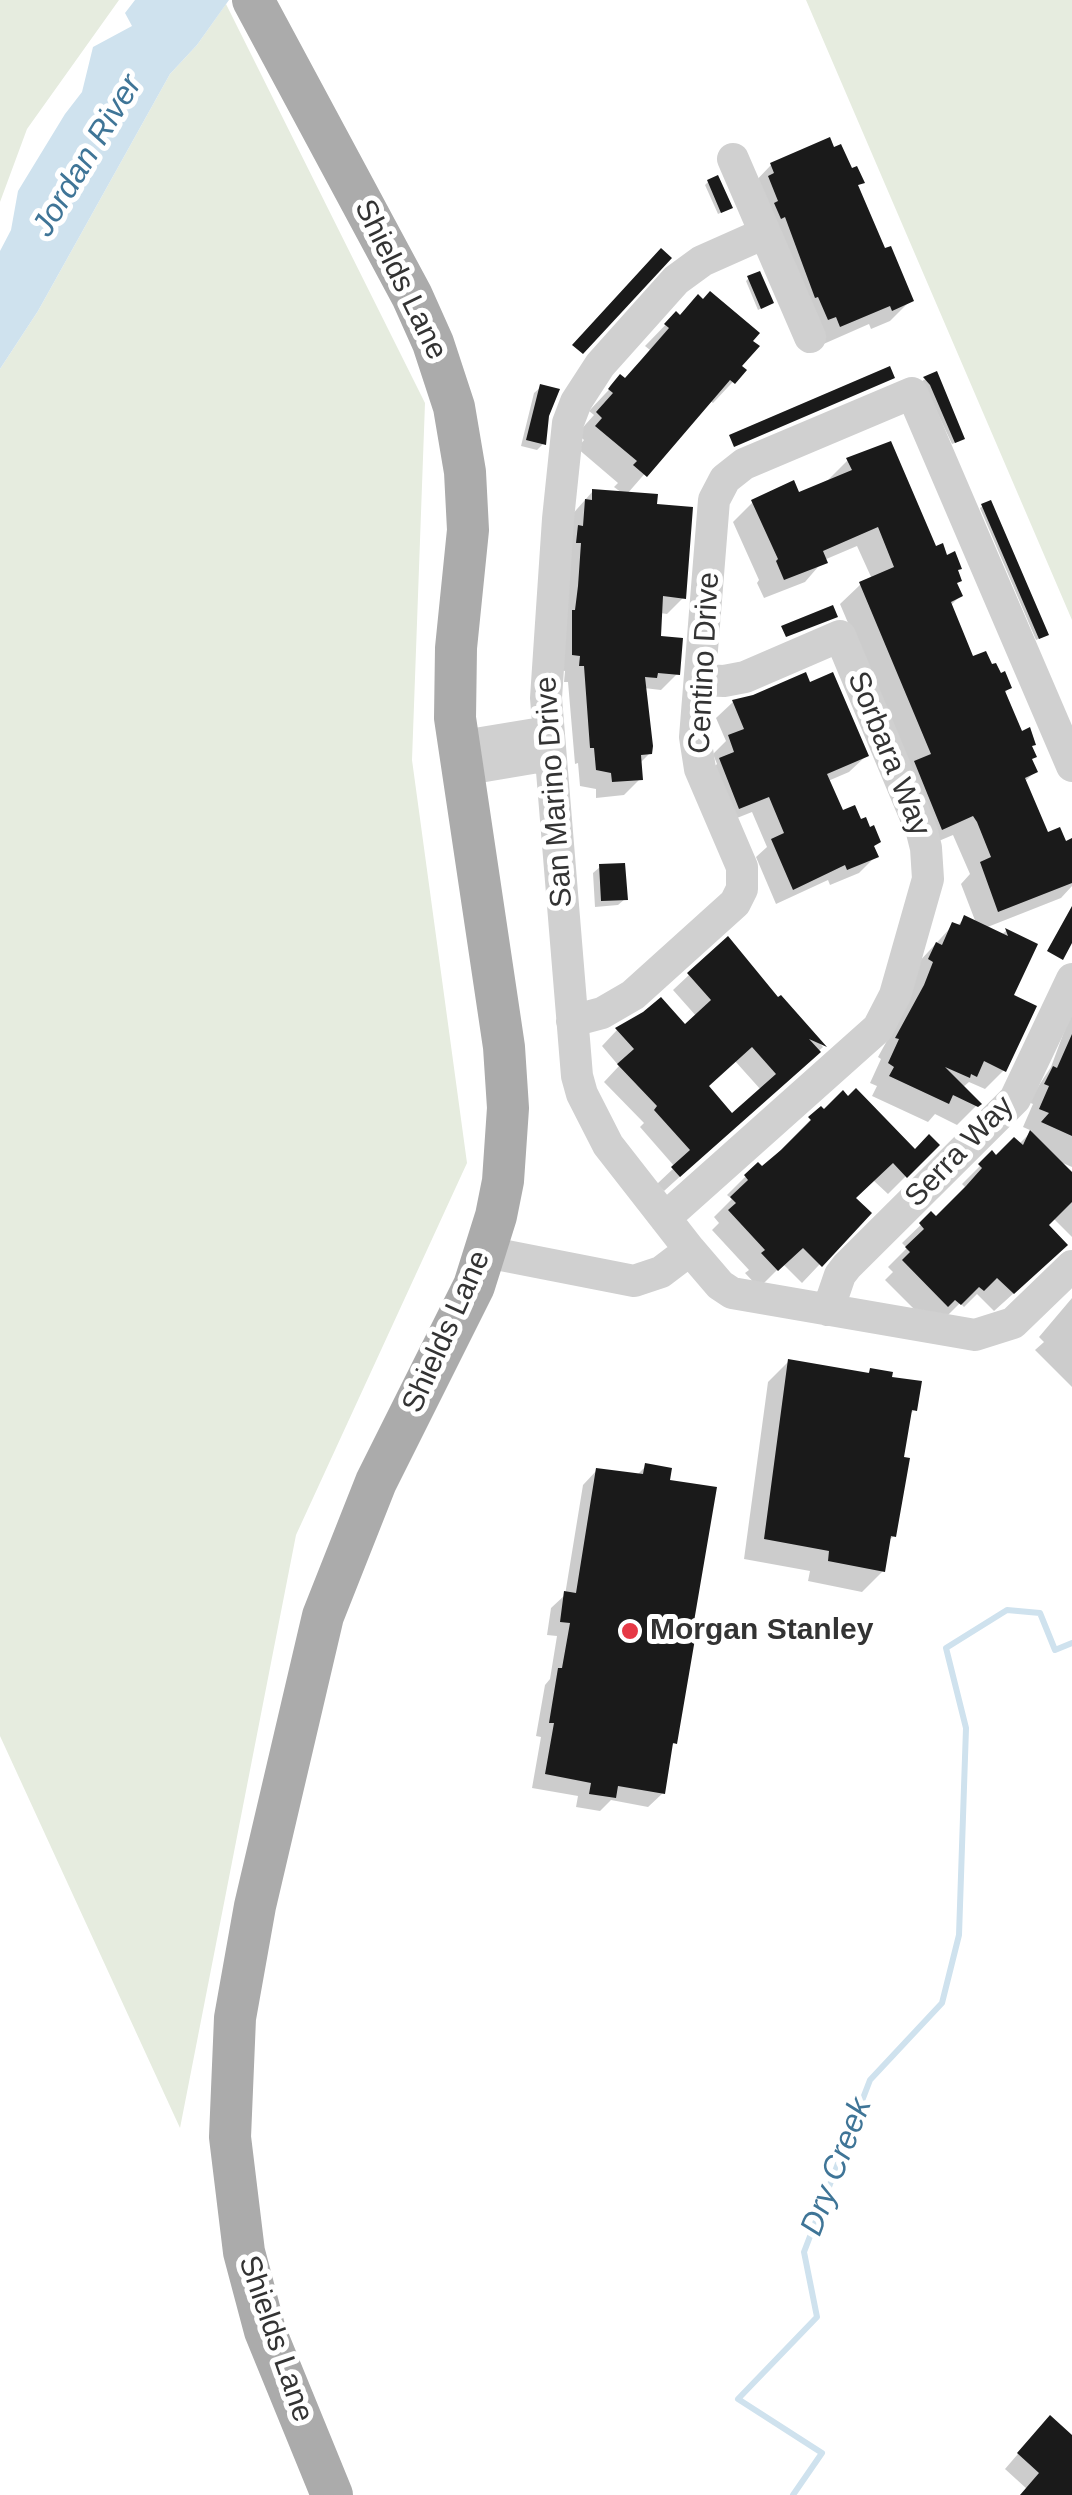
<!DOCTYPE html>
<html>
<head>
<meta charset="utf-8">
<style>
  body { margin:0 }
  canvas { display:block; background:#fff }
</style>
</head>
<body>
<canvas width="1072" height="2495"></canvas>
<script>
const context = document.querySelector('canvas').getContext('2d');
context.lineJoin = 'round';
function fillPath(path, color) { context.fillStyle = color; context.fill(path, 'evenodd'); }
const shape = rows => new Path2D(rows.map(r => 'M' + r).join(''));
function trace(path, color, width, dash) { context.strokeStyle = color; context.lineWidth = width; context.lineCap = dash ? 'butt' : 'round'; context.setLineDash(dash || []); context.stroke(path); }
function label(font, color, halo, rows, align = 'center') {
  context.font = font + ' Helvetica,sans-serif'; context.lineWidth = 10; context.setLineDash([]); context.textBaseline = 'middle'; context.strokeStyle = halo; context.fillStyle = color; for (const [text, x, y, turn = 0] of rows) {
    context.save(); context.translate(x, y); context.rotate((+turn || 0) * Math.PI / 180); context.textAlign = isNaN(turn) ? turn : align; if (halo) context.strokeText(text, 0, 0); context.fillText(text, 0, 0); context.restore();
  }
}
fillPath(shape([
  [0,0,119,0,27,129,0,202],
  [806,0,1072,0,1072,620],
  [226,4,425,403,412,760,467,1163,296,1535,180,2128,0,1736,0,369,38,311,170,74,197,45]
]), '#e6ecdf');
fillPath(shape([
  [135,0,229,0,197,45,170,74,38,311,0,369,0,251,11,230,18,191,65,114,82,92,93,47,132,26,125,13]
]), '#cfe2ee');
fillPath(shape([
  [771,165,850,171,862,182,856,187,884,252,911,300,890,321,871,329,869,324,819,346,751,186],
  [708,182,727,210,718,214,705,185],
  [749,278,768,305,758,310,746,281],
  [676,314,744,370,713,403,709,400,627,494,655,506,684,597,667,614,660,613,658,638,678,673,661,690,644,688,650,753,639,764,640,779,624,795,596,798,596,789,580,786,578,763,575,764,568,682,564,682,565,671,557,670,569,518,593,491,622,493,614,487,618,483,577,448,584,440,577,434,594,415,589,411,620,378,624,381,650,350,645,346],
  [935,374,960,441,952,444,922,381],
  [541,387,547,415,543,444,537,450,521,446,534,393],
  [848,460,956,571,955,584,960,596,950,606,972,659,1009,688,1004,694,1030,748,1030,760,1035,772,1024,782,1047,835,1072,848,1072,886,1061,898,985,928,1001,935,1006,931,1034,945,1011,996,1004,1070,985,1089,969,1082,962,1088,978,1104,957,1125,935,1114,928,1122,872,1096,877,1086,870,1083,881,1059,878,1057,906,1006,917,964,953,925,957,926,965,918,976,923,961,884,970,874,953,835,922,848,910,769,840,604,861,584,872,579,857,546,824,560,805,582,764,598,757,583,759,580,733,522,753,502,798,495,828,480],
  [983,506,1043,637,1036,640,980,508],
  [754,698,866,756,849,772,828,781,841,813,859,822,878,842,872,848,876,856,859,873,830,885,828,880,776,904,756,857,767,847,752,812,722,824,704,777,717,764,713,754,726,741,716,718,733,702],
  [600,867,625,899,618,905,595,907,593,873],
  [689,975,777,1001,780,998,823,1047,664,1191,657,1184,675,1167,640,1127,644,1123,604,1082,619,1066,602,1046,617,1030,645,1014,685,1027,697,1017,673,990],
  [735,1061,761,1090,732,1116,706,1087],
  [1072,1010,1072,1167,1058,1161,1072,1176,1072,1237,1053,1218,1045,1225,1044,1266,994,1311,977,1294,964,1307,960,1303,941,1322,928,1323,885,1280,893,1272,888,1267,907,1248,902,1243,931,1215,936,1219,966,1188,962,1184,992,1154,996,1158,1018,1145,1032,1131,1023,1127,1033,1104,1028,1102,1051,1067],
  [821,1109,914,1153,937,1145,888,1194,873,1180,853,1198,868,1213,802,1283,783,1264,759,1288,745,1273,749,1270,712,1230,719,1223,714,1217,732,1199,727,1195,745,1177,762,1169],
  [1072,1298,1072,1297,1072,1387,1035,1350,1044,1342,1039,1337],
  [789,1361,866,1375,871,1370,915,1409,908,1416,894,1536,888,1541,883,1571,862,1592,808,1581,810,1571,744,1559,768,1382],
  [646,1466,675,1742,670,1748,663,1793,648,1807,611,1800,600,1811,576,1807,578,1796,532,1788,541,1737,536,1736,545,1685,550,1679,557,1636,547,1635,551,1608,565,1595,583,1485,597,1470,637,1475],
  [1036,2433,1072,2438,1072,2495,1022,2495,1027,2489,1005,2469]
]), '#0003');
trace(shape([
  [793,2495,822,2453,738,2399,817,2317,804,2252,870,2080,942,2003,959,1935,966,1728,946,1648,1007,1610,1040,1613,1055,1650,1072,1643]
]), '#cfe2ee', 6);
fillPath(shape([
  [830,137,834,147,841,144,852,168,857,166,865,183,858,185,885,248,891,246,914,301,892,311,890,306,840,327,836,317,828,320,818,297,815,298,785,217,781,219,774,203,778,201,768,176,774,173,770,163],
  [718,175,733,208,721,213,707,180],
  [661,248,672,258,583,354,572,345],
  [760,271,774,303,761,309,747,276],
  [710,291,760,333,753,341,760,346,742,366,747,370,735,384,730,380,647,477,633,465,637,461,595,426,602,418,596,412,613,393,608,389,611,385,620,374,625,378,641,360,669,328,664,324,676,311,680,315,698,294,703,299],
  [890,366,895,378,734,447,729,435],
  [937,371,965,439,955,443,930,385,923,377],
  [540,384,560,389,549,416,546,445,526,440],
  [891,441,936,546,943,543,947,555,955,551,962,569,958,570,962,581,957,583,963,596,951,602,973,656,986,651,992,664,996,663,1001,673,1005,671,1012,688,1005,691,1022,731,1030,727,1036,745,1032,746,1037,757,1032,759,1038,772,1025,778,1048,832,1060,827,1066,841,1072,838,1072,883,998,912,980,862,991,857,977,822,973,816,942,830,914,761,931,754,859,582,894,567,878,527,823,551,828,563,784,580,776,561,778,559,751,500,794,480,799,492,852,470,846,458],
  [592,489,658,494,657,504,693,507,686,599,663,596,661,636,683,638,680,675,658,673,657,678,645,677,653,746,652,754,641,755,643,780,612,782,611,773,596,770,594,748,590,748,584,666,579,666,580,656,572,655,572,610,575,610,578,586,581,543,576,543,578,525,583,526,585,499,592,500],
  [991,500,1049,635,1039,639,981,504],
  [833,605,838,617,786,637,781,626],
  [806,672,810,682,833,672,869,756,827,774,843,810,855,805,861,819,866,817,870,827,874,825,881,842,874,846,879,857,847,870,845,865,793,890,771,839,784,833,769,797,739,809,719,758,734,752,728,735,744,729,732,700,753,695],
  [625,863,628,900,601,901,599,864],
  [1072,906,1072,943,1063,960,1047,951],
  [964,915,1008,936,1005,928,1038,944,1014,995,1037,1006,1006,1072,984,1061,977,1077,971,1074,970,1078,945,1067,982,1104,978,1107,953,1095,949,1104,889,1076,894,1067,888,1063,899,1039,895,1038,924,985,933,962,928,959,936,942,942,945,952,922,960,925],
  [728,936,778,997,781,995,827,1047,809,1039,821,1052,680,1177,671,1167,690,1150,654,1110,657,1106,617,1064,634,1049,615,1028,643,1012,661,997,685,1024,711,1000,687,973],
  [752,1047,776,1074,732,1113,709,1086],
  [1072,1034,1072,1136,1041,1122,1049,1113,1039,1109,1049,1086,1044,1084,1053,1066,1057,1068],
  [856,1088,915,1149,929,1134,940,1145,907,1178,893,1163,856,1198,872,1213,822,1267,803,1248,778,1271,761,1253,765,1250,728,1210,736,1203,730,1197,748,1180,744,1175,758,1162,762,1166,781,1150,811,1120,808,1117,821,1106,824,1109,843,1090,848,1096],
  [1030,1130,1072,1172,1072,1202,1049,1225,1068,1245,1014,1294,997,1278,984,1291,979,1287,961,1305,955,1300,948,1307,902,1260,910,1252,905,1247,924,1229,919,1223,931,1211,936,1216,966,1186,982,1168,978,1164,992,1150,996,1155,1014,1137,1023,1145],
  [788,1359,869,1373,870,1368,893,1372,892,1377,922,1381,917,1411,912,1410,904,1457,910,1458,896,1537,891,1536,885,1572,828,1561,829,1551,764,1539],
  [645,1463,672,1468,670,1480,717,1487,691,1639,695,1639,677,1744,673,1743,665,1794,618,1786,616,1798,589,1794,591,1783,545,1774,554,1723,549,1723,558,1668,562,1668,570,1623,560,1622,564,1591,576,1593,596,1468,643,1474],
  [1050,2415,1072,2435,1072,2495,1020,2495,1039,2473,1017,2453]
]), '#1a1a1a');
trace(shape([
  [733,159,810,337],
  [765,233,702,261,676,280,600,365,576,402,568,423,558,519,546,698,577,1076,582,1094,608,1145,690,1250,720,1285,732,1293,975,1335,1013,1323,1072,1266],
  [457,747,548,732],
  [461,770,550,755],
  [572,1021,602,1013,633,995,735,903,742,889,742,867,700,769,695,737,714,500,725,479,744,464,912,393,1072,766],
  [665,1218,878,1028,895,995,928,879,926,848,922,832,840,636,745,677,724,681,700,680],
  [486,1252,634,1281,661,1272,690,1250],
  [828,1310,840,1275,847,1266,1015,1099,1072,979]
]), '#d0d0d0', 32);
trace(shape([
  [253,0,412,296,433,343,454,407,465,472,468,530,456,648,455,718,504,1047,508,1108,503,1181,496,1216,474,1286,376,1482,323,1616,255,1906,235,2018,230,2137,244,2252,265,2331,332,2495]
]), '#ababab', 42);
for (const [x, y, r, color] of [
  [630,1631,10,"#e63946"]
]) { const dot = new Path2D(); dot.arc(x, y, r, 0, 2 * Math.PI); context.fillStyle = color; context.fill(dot); trace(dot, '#fff', 4); }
label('30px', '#333', '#fff', [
  ["Shields Lane",400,280,64],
  ["Centino Drive",705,663,-87],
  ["Sorbara Way",888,754,68],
  ["San Marino Drive",555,792,-94],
  ["Serra Way",960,1152,-46],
  ["Shields Lane",447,1332,-66],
  ["Shields Lane",275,2339,71]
]);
label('bold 30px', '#333', '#fff', [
  ["Morgan Stanley",650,1631]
], 'left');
label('italic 32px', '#3f7597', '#fff', [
  ["Jordan River",88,156,-59],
  ["Dry Creek",837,2167,-69]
]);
</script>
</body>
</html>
